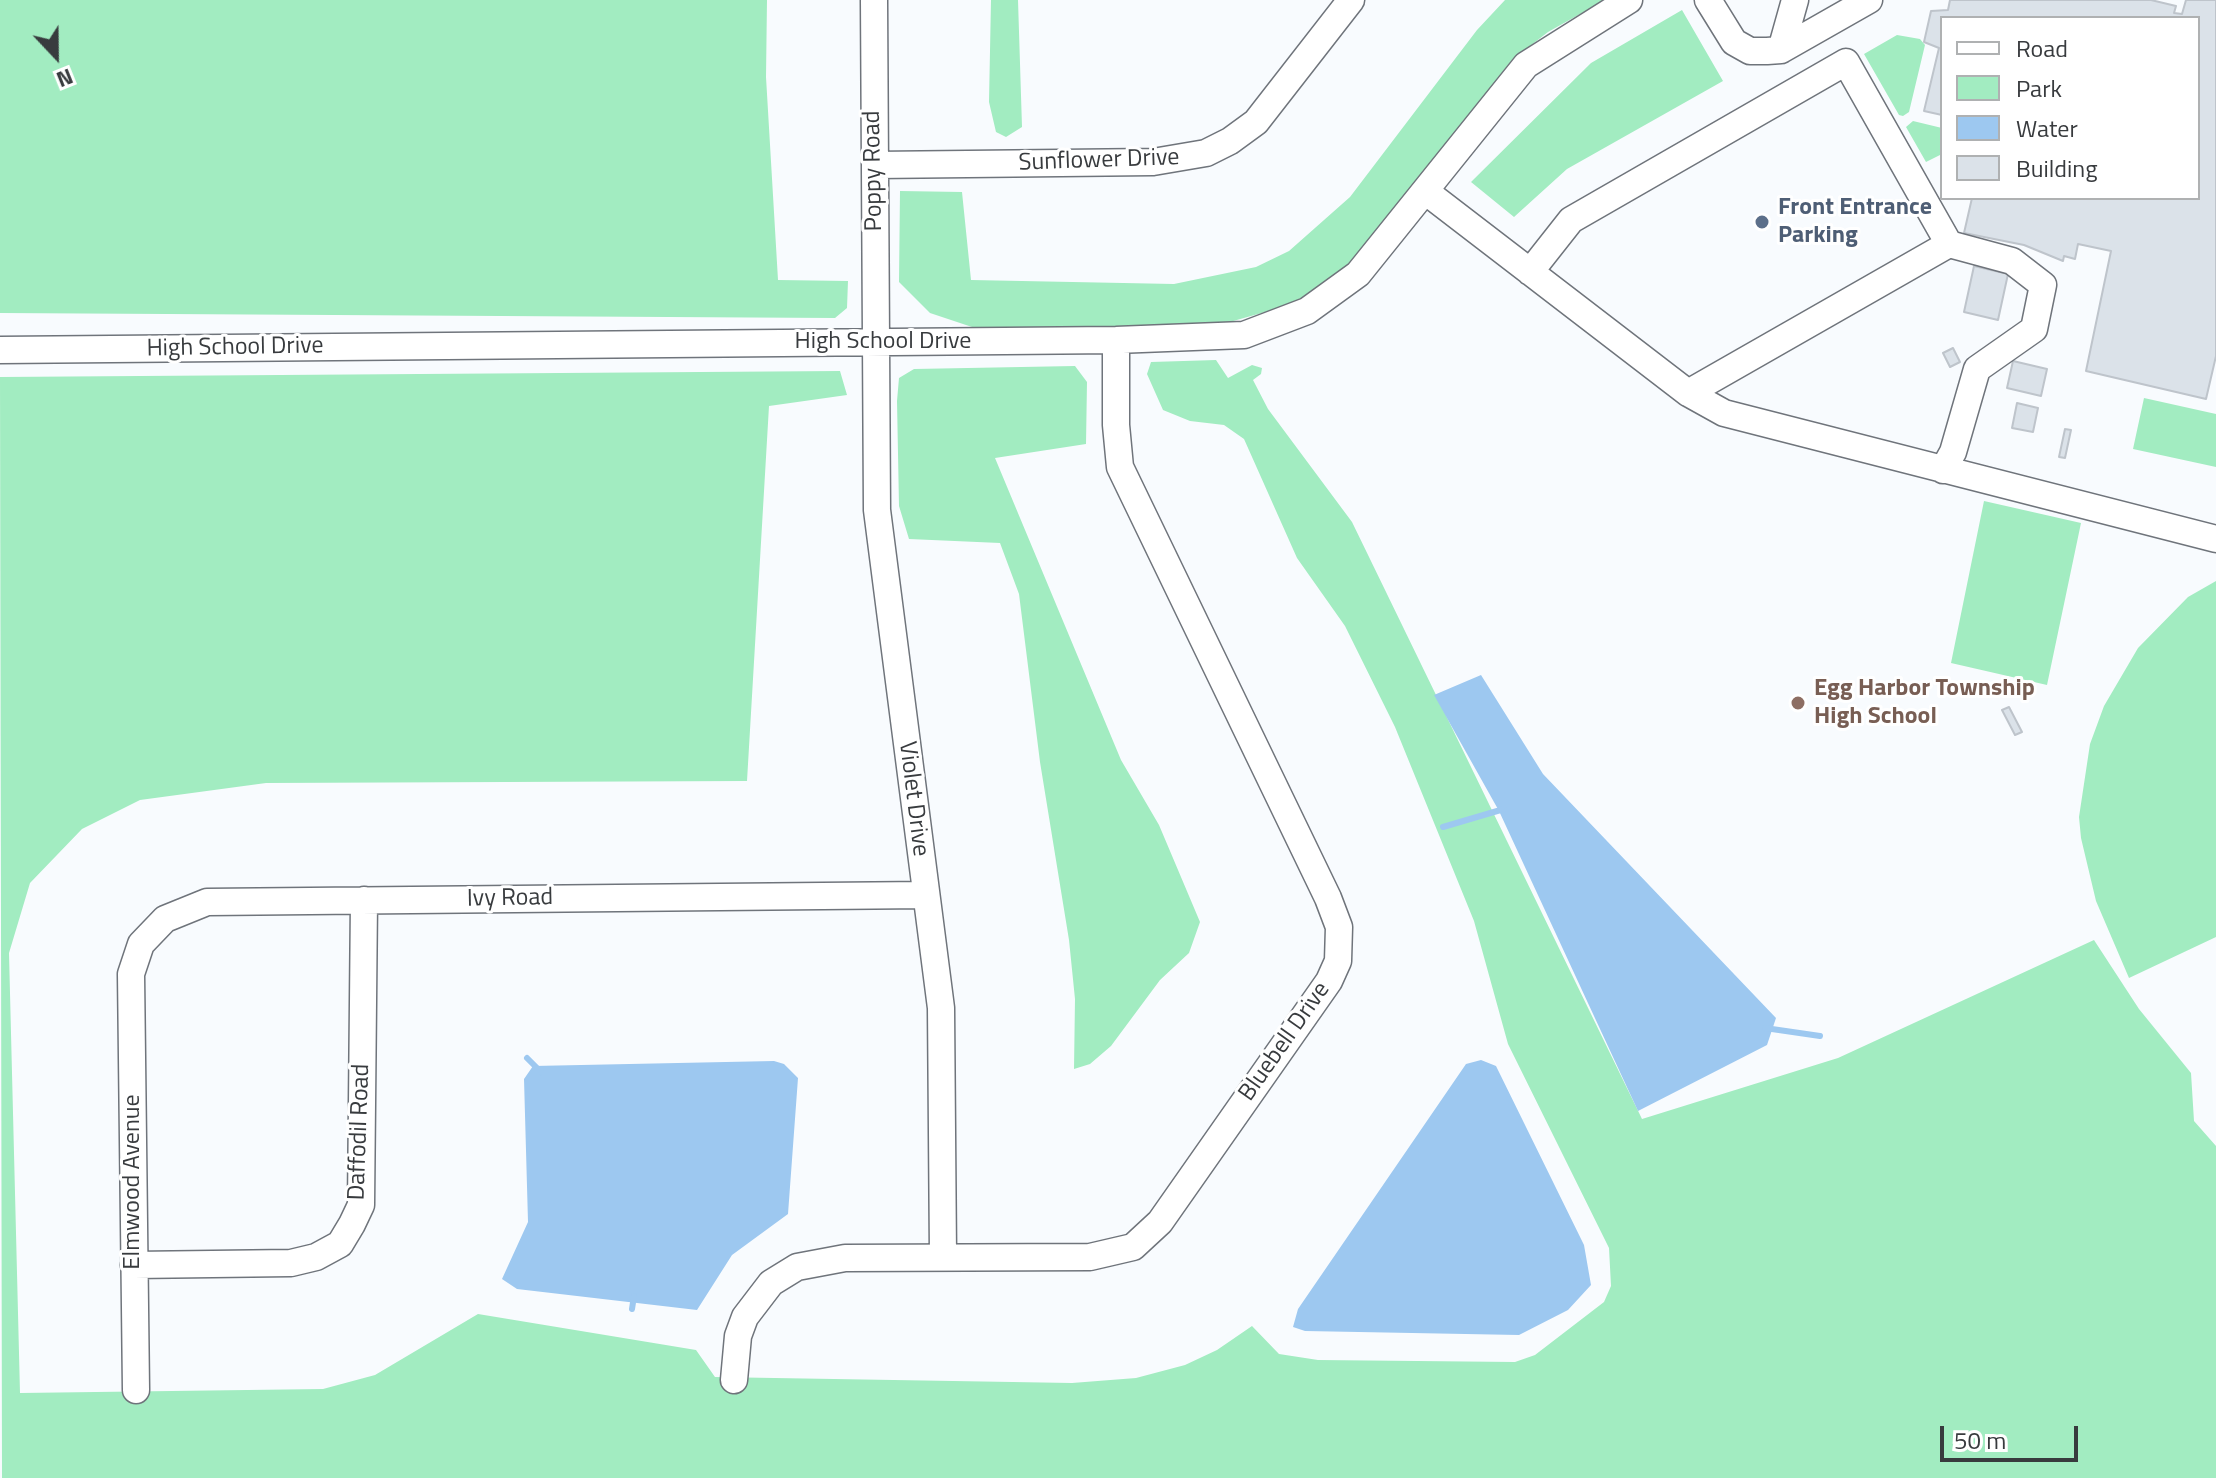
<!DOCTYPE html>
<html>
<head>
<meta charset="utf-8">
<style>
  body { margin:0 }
  #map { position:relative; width:2216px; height:1478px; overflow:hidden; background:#f8fbfe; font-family:"Titillium Web",sans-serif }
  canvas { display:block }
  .legend { position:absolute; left:1940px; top:16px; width:260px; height:184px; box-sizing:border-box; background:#fff; border:2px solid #afb1b2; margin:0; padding:10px 14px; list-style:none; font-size:24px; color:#383b3e }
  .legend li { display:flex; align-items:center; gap:16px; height:40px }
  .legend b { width:40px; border:2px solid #afb1b2 }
  .north { position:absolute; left:16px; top:16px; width:80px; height:80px; -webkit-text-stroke:6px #fff; paint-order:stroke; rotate:158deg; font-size:22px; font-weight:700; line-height:32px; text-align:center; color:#383b3e }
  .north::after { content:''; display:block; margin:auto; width:28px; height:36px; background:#383b3e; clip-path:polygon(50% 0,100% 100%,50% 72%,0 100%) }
  .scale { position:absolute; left:1940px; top:1426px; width:138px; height:36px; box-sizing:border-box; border:4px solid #383b3e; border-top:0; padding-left:10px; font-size:24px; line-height:28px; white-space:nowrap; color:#383b3e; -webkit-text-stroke:6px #fff; paint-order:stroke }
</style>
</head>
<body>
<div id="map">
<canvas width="2216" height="1478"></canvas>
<ul class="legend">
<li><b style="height:10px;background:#fff"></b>Road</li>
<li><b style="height:22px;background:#a2ecc1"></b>Park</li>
<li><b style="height:22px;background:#9dc8f0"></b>Water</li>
<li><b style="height:22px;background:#dbe2e9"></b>Building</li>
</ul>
<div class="north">N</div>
<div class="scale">50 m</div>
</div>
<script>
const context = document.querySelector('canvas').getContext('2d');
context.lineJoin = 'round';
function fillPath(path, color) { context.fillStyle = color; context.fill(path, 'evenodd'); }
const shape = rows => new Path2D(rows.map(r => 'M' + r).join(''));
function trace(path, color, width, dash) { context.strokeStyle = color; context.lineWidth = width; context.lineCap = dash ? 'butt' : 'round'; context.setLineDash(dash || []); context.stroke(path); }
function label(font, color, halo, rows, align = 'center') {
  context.font = font + ' "Titillium Web",sans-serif'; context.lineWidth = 6; context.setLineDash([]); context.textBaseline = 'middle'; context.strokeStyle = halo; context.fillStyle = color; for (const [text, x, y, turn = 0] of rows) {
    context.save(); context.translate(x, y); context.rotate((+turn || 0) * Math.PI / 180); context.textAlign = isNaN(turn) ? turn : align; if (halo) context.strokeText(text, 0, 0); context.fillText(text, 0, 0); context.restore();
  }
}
fillPath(shape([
  [0,0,767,0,766,77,778,280,848,281,847,308,835,318,0,313],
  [991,0,1018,0,1022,127,1006,137,996,132,989,102],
  [1505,0,1605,0,1548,32,1512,60,1359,255,1337,276,1290,305,1219,325,975,328,930,313,899,282,900,191,962,192,971,280,1174,284,1256,267,1289,251,1350,197,1477,30],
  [1682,10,1723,81,1567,169,1514,217,1471,182,1591,63],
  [1897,35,1920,39,1925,45,1909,112,1903,116,1899,115,1864,54],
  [1913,121,1942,128,1942,154,1926,162,1906,127],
  [1216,360,1228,378,1252,365,1262,368,1261,374,1253,380,1268,409,1352,522,1642,1119,1838,1058,2094,940,2139,1009,2191,1073,2194,1121,2216,1146,2216,1478,2,1478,0,377,840,371,847,395,769,406,747,781,266,783,140,800,82,829,30,883,9,953,20,1393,323,1389,375,1375,478,1314,696,1350,715,1377,1072,1383,1136,1378,1185,1365,1217,1350,1252,1326,1279,1354,1318,1360,1515,1362,1535,1355,1604,1302,1611,1286,1609,1248,1508,1044,1474,921,1395,727,1345,626,1297,558,1244,439,1224,425,1190,421,1163,410,1147,374,1151,362],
  [1075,366,1087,382,1086,444,995,458,1121,760,1159,825,1200,922,1189,953,1160,980,1111,1046,1090,1064,1074,1069,1075,999,1069,940,1040,762,1019,594,1000,543,909,539,899,506,897,401,899,378,914,369],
  [2144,398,2216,414,2216,467,2133,449],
  [1984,501,2081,523,2047,685,1951,663],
  [2216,581,2216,937,2129,978,2096,901,2081,838,2079,817,2090,744,2104,706,2138,648,2188,597]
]), '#a2ecc1');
fillPath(shape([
  [1481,675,1543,774,1776,1018,1767,1045,1638,1111,1499,811,1434,695],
  [1481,1060,1496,1066,1584,1245,1591,1285,1568,1310,1519,1335,1305,1331,1293,1327,1298,1309,1466,1064],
  [774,1061,784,1064,798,1078,788,1214,732,1255,697,1310,517,1289,502,1279,528,1222,524,1079,533,1066]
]), '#9dc8f0');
trace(shape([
  [1443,827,1504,809],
  [1765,1028,1820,1036],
  [527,1058,541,1072],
  [632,1309,634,1296]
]), '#9dc8f0', 6);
const building = shape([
  [1950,0,2151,0,2176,6,2174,13,2182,14,2186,0,2216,0,2216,356,2206,399,2086,371,2111,251,2078,244,2075,259,2064,256,2063,261,2024,245,1964,233,1972,198,2198,198,2198,18,1942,18,1942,115,1924,111,1939,48,1924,42,1931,11,1948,10,1950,0],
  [1974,266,2008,274,1998,320,1964,312,1974,266],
  [1953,348,1960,362,1950,367,1943,353,1953,348],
  [2013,361,2047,369,2041,396,2007,388,2013,361],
  [2017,403,2038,408,2033,432,2012,428,2017,403],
  [2065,429,2071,430,2065,458,2059,457,2065,429],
  [2009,707,2022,732,2015,735,2002,710,2009,707]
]);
fillPath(building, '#dbe2e9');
trace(building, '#bec4cb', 2);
const minor = shape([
  [874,0,877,510,941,1008,943,1256],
  [1708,0,1734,42,1750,51,1767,51,1781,50,1869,0],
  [1781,50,1795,0],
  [875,165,1153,162,1206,153,1230,141,1256,122,1351,0],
  [1425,191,1688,393,1724,413,2216,539],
  [1530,272,1571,220,1846,62,1949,244],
  [0,350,1116,340,1244,335,1307,311,1358,274,1526,65,1629,0],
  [1688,393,1949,244,2012,261,2043,285,2034,329,1977,369,1953,452,1943,470],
  [134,1265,291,1263,316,1257,340,1244,352,1224,361,1205,364,900],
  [734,1380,738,1336,745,1317,771,1283,797,1267,845,1258,1090,1257,1133,1247,1160,1222,1329,981,1338,961,1339,927,1328,898,1120,467,1116,425,1116,340],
  [136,1390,131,974,141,944,165,919,207,902,925,895]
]);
trace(minor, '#6f747b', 29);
trace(minor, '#fff', 26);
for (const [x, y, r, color] of [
  [1762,222,8,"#5c6f8a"],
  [1798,703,8,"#8d6e63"]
]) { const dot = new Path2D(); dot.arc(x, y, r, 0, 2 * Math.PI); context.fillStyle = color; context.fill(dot); trace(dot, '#fff', 3); }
label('24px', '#383b3e', '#fff', [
  ["Sunflower Drive",1099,161,-2],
  ["Poppy Road",874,171,-91],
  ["High School Drive",883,342],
  ["High School Drive",235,348,-1],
  ["Violet Drive",913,799,83],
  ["Ivy Road",510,899,-1],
  ["Bluebell Drive",1285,1042,-55],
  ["Daffodil Road",360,1132,-88],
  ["Elmwood Avenue",133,1182,-90]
]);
label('bold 24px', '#4e5e75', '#fff', [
  ["Front Entrance",1778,208],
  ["Parking",1778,236]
], 'left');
label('bold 24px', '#785e54', '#fff', [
  ["Egg Harbor Township",1814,689],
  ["High School",1814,717]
], 'left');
</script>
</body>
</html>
